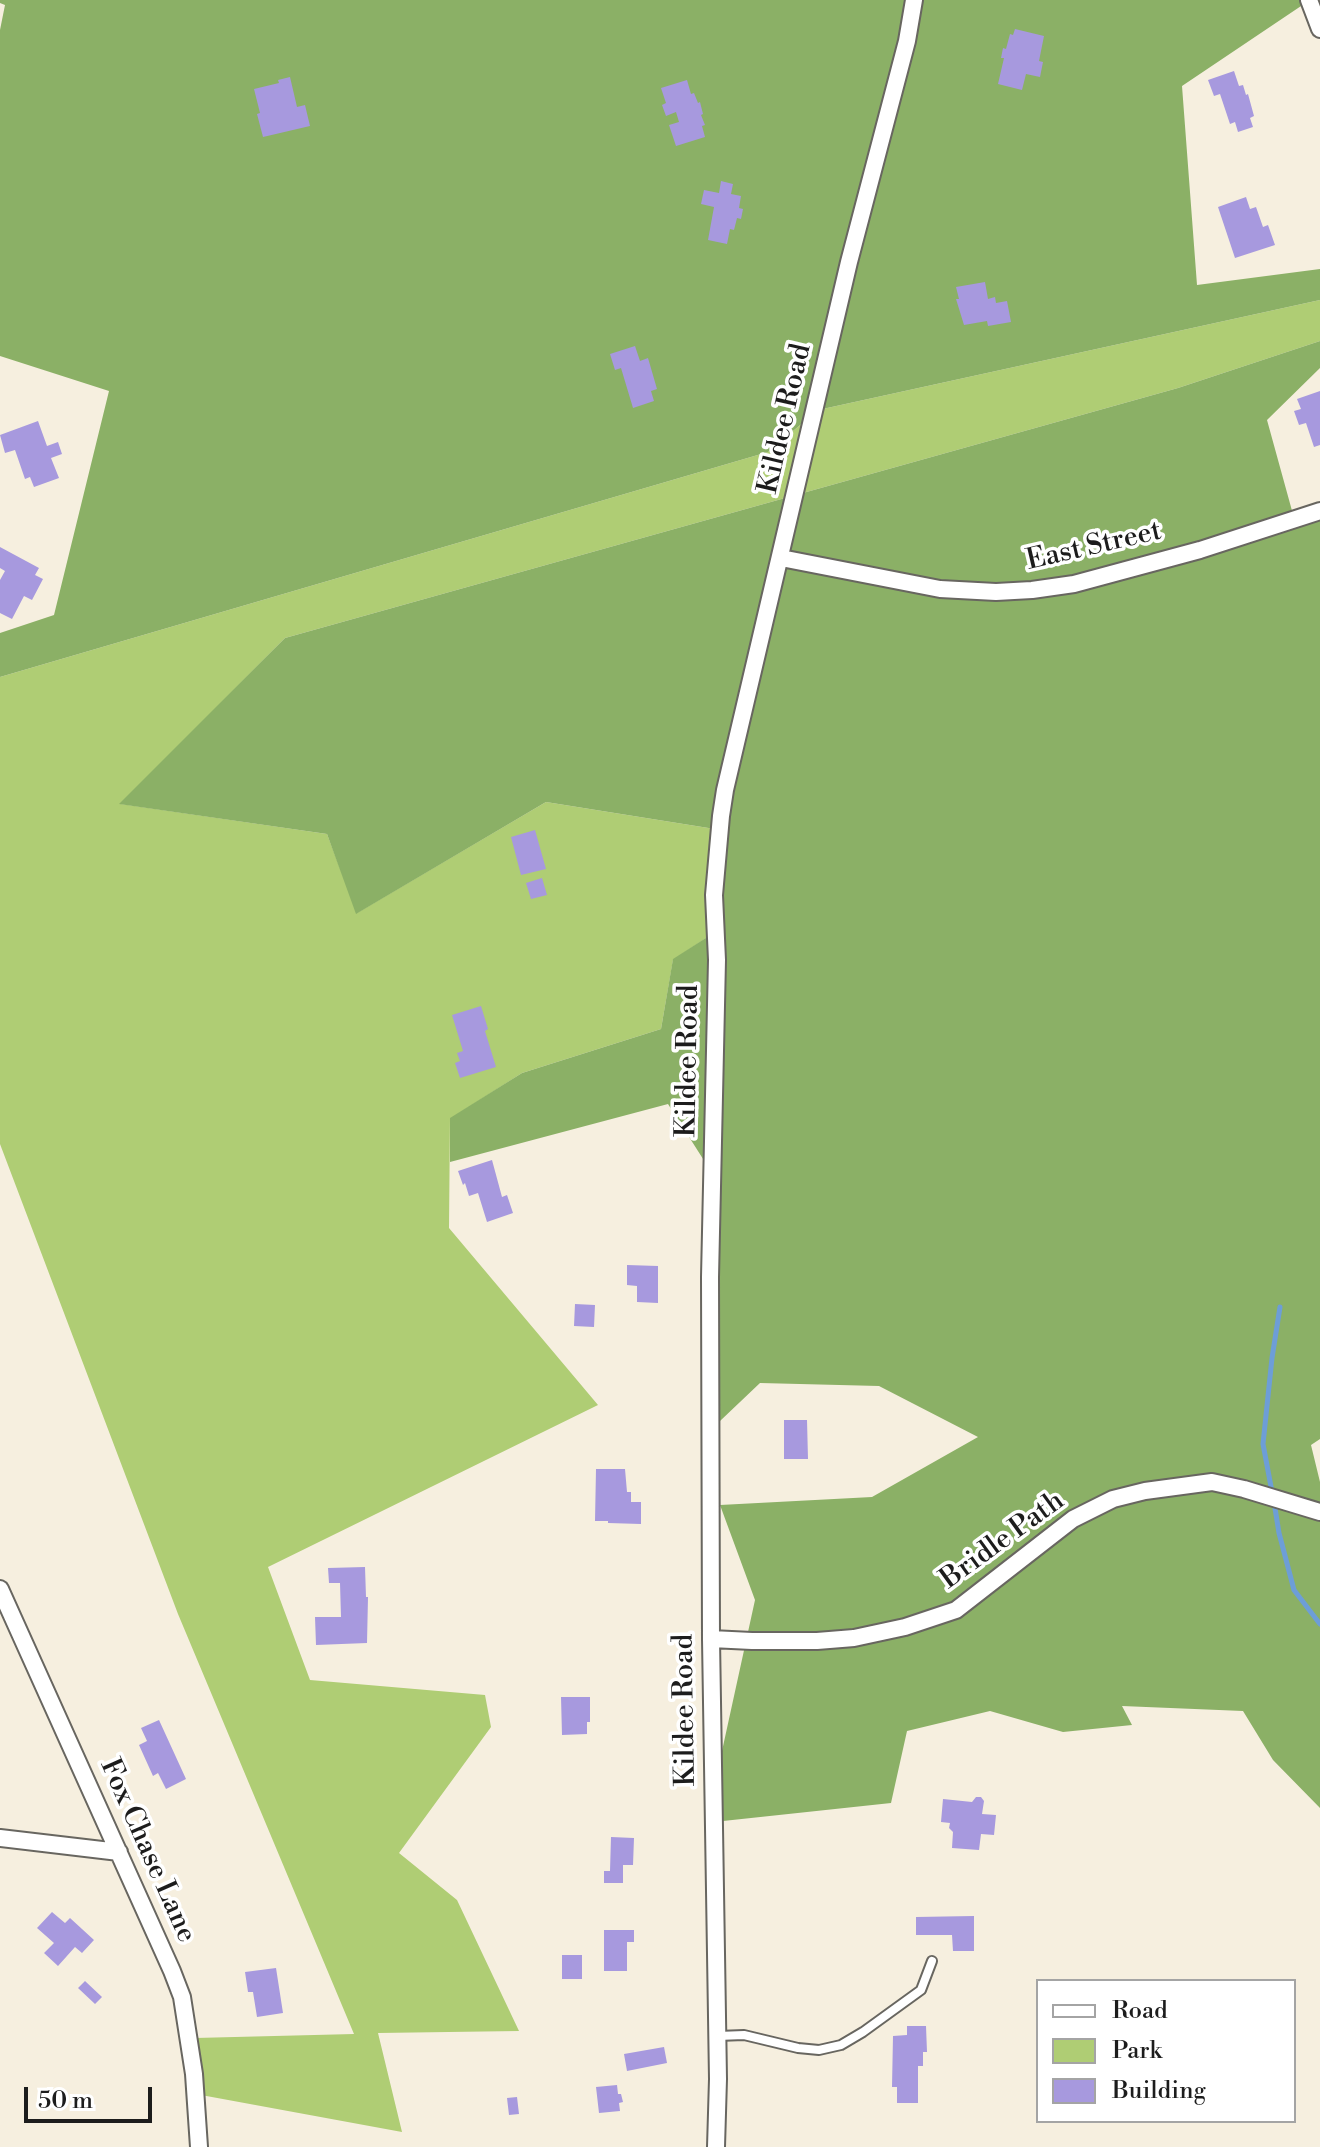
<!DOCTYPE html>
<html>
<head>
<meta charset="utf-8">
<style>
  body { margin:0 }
  #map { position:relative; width:1320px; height:2147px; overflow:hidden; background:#f6efdf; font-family:"Libre Bodoni",serif }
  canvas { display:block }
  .legend { position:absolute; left:1036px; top:1979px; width:260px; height:144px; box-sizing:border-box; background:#fff; border:2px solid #a4a4a4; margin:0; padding:10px 14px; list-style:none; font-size:24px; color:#1c1c1c }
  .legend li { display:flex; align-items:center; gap:16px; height:40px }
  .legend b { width:40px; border:2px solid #a4a4a4 }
  .scale { position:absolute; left:24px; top:2087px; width:128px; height:36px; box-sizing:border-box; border:4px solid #1c1c1c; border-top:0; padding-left:10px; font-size:24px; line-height:28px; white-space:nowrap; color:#1c1c1c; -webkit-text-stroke:6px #fff; paint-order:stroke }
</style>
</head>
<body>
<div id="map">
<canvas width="1320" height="2147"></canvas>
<ul class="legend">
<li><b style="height:10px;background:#fff"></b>Road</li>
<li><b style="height:22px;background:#afcd74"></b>Park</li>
<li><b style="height:22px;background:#a799de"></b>Building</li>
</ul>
<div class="scale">50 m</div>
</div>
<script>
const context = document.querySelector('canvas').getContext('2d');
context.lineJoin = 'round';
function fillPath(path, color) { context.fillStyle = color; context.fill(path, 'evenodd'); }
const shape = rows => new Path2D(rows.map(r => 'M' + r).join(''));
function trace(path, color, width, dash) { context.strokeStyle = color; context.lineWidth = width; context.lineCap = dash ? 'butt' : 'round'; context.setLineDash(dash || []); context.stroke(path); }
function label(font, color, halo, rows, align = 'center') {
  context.font = font + ' "Libre Bodoni",serif'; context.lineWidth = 7; context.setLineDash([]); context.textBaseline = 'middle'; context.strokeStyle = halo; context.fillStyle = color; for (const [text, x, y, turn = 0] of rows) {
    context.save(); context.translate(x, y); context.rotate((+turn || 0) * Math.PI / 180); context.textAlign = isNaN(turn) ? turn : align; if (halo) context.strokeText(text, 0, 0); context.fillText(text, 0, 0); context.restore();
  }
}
fillPath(shape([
  [1320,300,1320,341,1178,388,285,638,121,804,327,834,357,913,546,802,721,830,712,934,673,960,661,1029,522,1073,450,1119,449,1228,598,1405,268,1567,310,1680,485,1695,491,1727,399,1853,457,1900,519,2031,378,2033,402,2132,201,2095,195,2038,354,2034,178,1614,0,1144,0,677,768,452,818,410]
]), '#afcd74');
fillPath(shape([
  [0,0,1310,0,1182,86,1197,285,1320,269,1320,300,818,410,768,452,0,677,0,633,54,615,109,391,0,356,0,30,5,5,0,3],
  [1320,341,1320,368,1267,420,1294,518,1320,509,1320,1439,1311,1445,1320,1482,1320,1808,1273,1760,1243,1711,1122,1706,1132,1725,1063,1732,990,1711,907,1731,891,1803,723,1821,722,1751,755,1600,720,1505,872,1497,978,1437,879,1386,760,1383,720,1421,712,1173,668,1104,450,1162,450,1118,522,1073,661,1029,673,959,712,934,721,830,546,802,356,914,327,834,119,804,285,638,1178,388]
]), '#8bb066');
trace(shape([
  [1272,1492,1263,1444,1272,1358,1280,1307],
  [1274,1502,1279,1533,1294,1590,1320,1624]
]), '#6d9ed7', 5);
fillPath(shape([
  [1015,29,1044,36,1039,61,1043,62,1040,77,1026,74,1022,90,998,84,1004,58,1001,58,1003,48,1006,49,1010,34,1013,35],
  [1234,71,1239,86,1243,85,1246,95,1248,94,1254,116,1250,118,1253,127,1238,132,1235,122,1230,124,1220,94,1214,96,1208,80],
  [290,77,297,107,305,105,310,126,263,137,257,114,260,113,254,89,279,83,278,80],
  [687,80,691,94,694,93,698,103,700,102,703,114,701,115,705,125,702,126,705,137,676,146,669,125,679,122,676,112,666,116,662,105,666,103,661,88],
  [721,181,733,184,731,194,741,196,739,208,743,209,741,219,737,218,734,230,730,229,727,244,708,240,714,207,701,204,704,190,719,193],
  [1246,197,1250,209,1256,207,1263,227,1268,225,1275,245,1235,258,1218,207],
  [985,282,988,299,995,297,996,303,1007,301,1011,322,988,326,987,321,964,325,956,299,959,299,956,287],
  [635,346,640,361,648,358,657,389,651,391,654,401,633,408,621,368,615,370,610,354],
  [1320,391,1320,445,1314,447,1306,423,1299,425,1294,411,1301,409,1297,399],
  [38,421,47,446,58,442,62,454,51,458,59,478,34,487,30,477,25,479,15,450,5,453,0,435],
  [0,547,39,568,35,575,43,579,32,600,24,596,12,619,0,613,0,580,5,571,0,568],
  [535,830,546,869,521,875,511,837],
  [542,878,547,895,531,899,526,883],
  [481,1006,488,1029,485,1031,496,1067,460,1078,455,1063,460,1061,457,1053,463,1051,452,1015],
  [492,1160,502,1197,507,1195,513,1213,487,1222,478,1193,469,1196,465,1183,463,1185,458,1171],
  [627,1265,658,1266,658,1303,637,1302,637,1286,627,1285],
  [575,1304,595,1305,594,1327,574,1326],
  [784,1420,807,1420,808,1459,784,1459],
  [596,1469,625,1469,627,1492,631,1492,631,1502,641,1502,641,1524,608,1523,608,1521,595,1521],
  [365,1567,366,1597,368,1597,367,1643,316,1645,315,1617,341,1617,340,1583,329,1583,328,1568],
  [561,1697,590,1697,590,1722,587,1722,587,1734,562,1735],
  [159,1720,186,1779,166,1789,158,1773,153,1776,139,1745,147,1741,141,1728],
  [976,1797,981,1797,984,1801,982,1814,996,1815,994,1835,981,1834,979,1850,952,1848,953,1832,949,1828,950,1823,941,1822,943,1799,972,1802],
  [611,1837,634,1838,633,1865,623,1865,623,1883,604,1883,604,1871,610,1871],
  [52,1912,65,1923,70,1918,94,1940,82,1953,75,1947,58,1966,44,1953,54,1943,37,1928],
  [974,1916,974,1951,953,1951,952,1935,916,1935,916,1917],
  [604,1930,634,1930,634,1942,627,1942,627,1971,604,1971],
  [562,1955,582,1955,582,1979,562,1979],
  [276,1968,283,2013,257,2017,253,1992,248,1992,245,1972],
  [85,1981,102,1997,95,2004,78,1988],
  [907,2026,926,2026,927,2052,923,2052,923,2066,918,2066,918,2103,897,2103,897,2087,892,2087,893,2036,907,2035],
  [664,2047,667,2063,627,2071,624,2054],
  [617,2085,618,2094,621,2094,623,2102,619,2103,620,2111,599,2113,596,2087],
  [517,2097,519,2114,509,2115,507,2098]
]), '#a799de');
const service = shape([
  [718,2036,744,2035,798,2048,819,2050,841,2045,863,2032,921,1990,932,1961]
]);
const minor = shape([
  [1309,0,1320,29],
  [781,558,940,589,996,592,1032,590,1074,584,1200,550,1320,511],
  [0,1589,172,1971,182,1997,194,2074,199,2147],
  [711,1639,752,1641,817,1641,854,1638,905,1627,956,1610,1073,1519,1113,1499,1145,1491,1212,1482,1244,1489,1320,1512],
  [0,1838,119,1852],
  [716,2147,718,2079,711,1639,710,1277,717,960,714,895,721,816,725,790,849,262,907,41,914,0]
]);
trace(service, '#686660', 12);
trace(minor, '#686660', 20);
trace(service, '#fff', 8);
trace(minor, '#fff', 16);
label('28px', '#1c1c1c', '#fff', [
  ["Kildee Road",786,419,-77],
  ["East Street",1094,547,-13],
  ["Kildee Road",689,1061,-89],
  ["Bridle Path",1003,1541,-36],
  ["Kildee Road",686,1710,-91],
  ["Fox Chase Lane",147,1851,66]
]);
</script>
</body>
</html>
